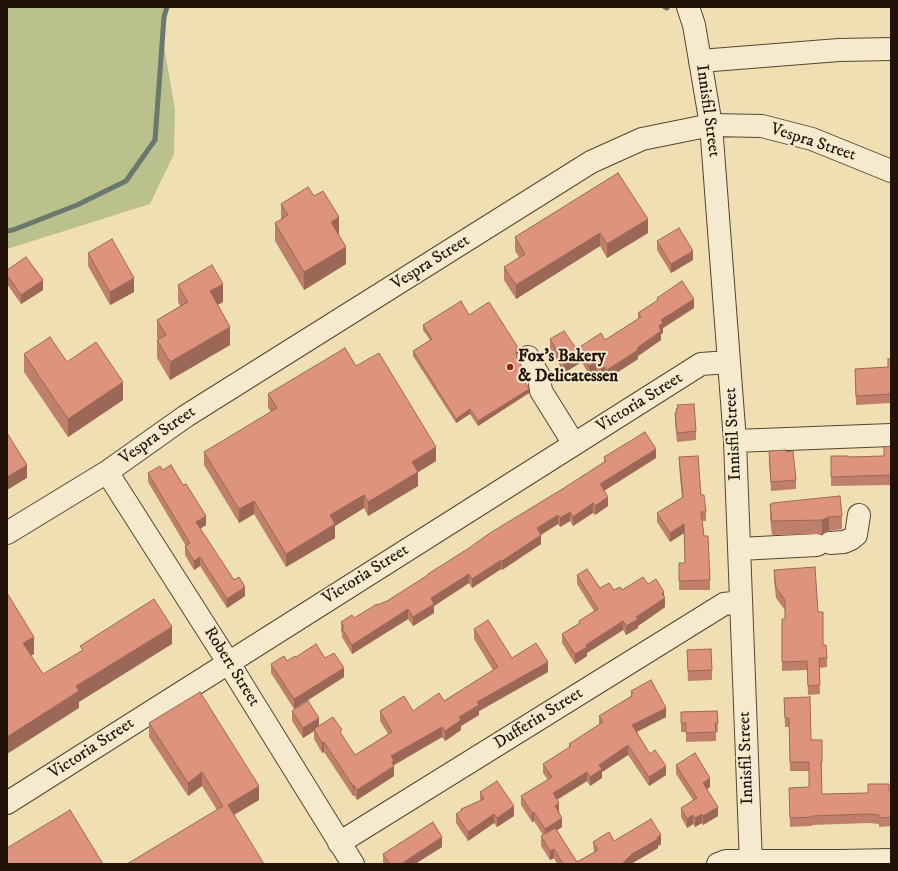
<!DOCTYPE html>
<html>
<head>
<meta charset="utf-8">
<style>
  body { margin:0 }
  #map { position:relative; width:898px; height:871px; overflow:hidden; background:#f0dfb2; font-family:"IM FELL DW Pica",serif }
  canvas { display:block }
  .frame { position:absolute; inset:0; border:8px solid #231208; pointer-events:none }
</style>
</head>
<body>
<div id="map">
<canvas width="898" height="871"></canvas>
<div class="frame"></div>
</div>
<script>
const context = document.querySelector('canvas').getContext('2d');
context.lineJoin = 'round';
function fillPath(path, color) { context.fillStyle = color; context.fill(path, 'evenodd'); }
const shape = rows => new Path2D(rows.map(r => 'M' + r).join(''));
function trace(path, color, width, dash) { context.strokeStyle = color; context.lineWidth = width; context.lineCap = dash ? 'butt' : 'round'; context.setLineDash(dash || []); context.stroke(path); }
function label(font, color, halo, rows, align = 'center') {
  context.font = font + ' "IM FELL DW Pica",serif'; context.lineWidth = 4; context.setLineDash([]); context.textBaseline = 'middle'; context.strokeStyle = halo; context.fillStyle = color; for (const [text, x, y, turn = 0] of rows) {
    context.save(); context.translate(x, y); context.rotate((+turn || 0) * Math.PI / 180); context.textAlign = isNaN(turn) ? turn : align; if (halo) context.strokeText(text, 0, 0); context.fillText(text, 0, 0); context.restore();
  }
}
fillPath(shape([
  [7,7,164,7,164,46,175,109,174,154,150,204,7,249]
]), '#bac18c');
trace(shape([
  [665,7,667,8],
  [7,231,13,230,77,205,126,181,155,140,164,17,167,7]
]), '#6b786d', 5);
const minor = shape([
  [688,7,694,25,711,125,735,441,751,864],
  [700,61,839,50,891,49],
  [528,357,539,376,541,391,574,444],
  [735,441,891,435],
  [107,472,228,662,353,864],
  [7,533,107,472,186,416,591,162,642,139,711,125,762,126,812,139,891,171],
  [830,543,844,542,851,539,856,535,859,515],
  [739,549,817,545],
  [7,803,701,364,729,362],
  [339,843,724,604,741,602],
  [718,864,726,861,840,861,891,860]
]);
trace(minor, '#564532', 24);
trace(minor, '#f5eacd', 22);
fillPath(shape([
  [618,173,648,233,607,258,600,246,516,299,504,280,504,267,519,257,515,251,515,237],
  [314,196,339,235,346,264,304,290,275,241,275,223,281,219,281,204],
  [657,241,693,260,671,273,657,250],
  [88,253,134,292,110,305,88,266],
  [7,270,43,290,21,304,7,284],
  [178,285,223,302,217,305,230,345,170,380,157,358,157,340,158,339,157,337,157,320,180,306,178,302],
  [657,298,694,308,663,328,663,333,661,334,661,340,638,356,638,359,607,379,605,376,601,378,596,371,589,375,580,359,580,363,564,373,550,348,550,339,578,352,578,348,605,340,638,319,638,313,657,301],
  [469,315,517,350,516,355,517,358,525,377,523,378,529,393,478,426,470,414,456,423,413,356,413,351,430,340,423,330,423,325],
  [24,354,67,362,123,400,68,437,24,372],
  [891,359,891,403,856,405,855,369,888,367],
  [356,366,436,461,418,472,418,486,368,516,364,508,335,526,335,538,286,567,254,514,239,523,204,465,204,452,271,412,268,408,268,394],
  [676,409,696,431,696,440,677,442,675,422],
  [891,446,891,485,831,486,831,456,848,457,884,456,884,447],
  [769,451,786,452,796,480,796,489,771,491,769,460],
  [604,457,656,458,604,491,608,506,595,515,593,513,573,526,570,521,560,527,558,524,541,535,541,544,502,570,501,569,472,588,469,583,434,606,434,613,413,626,408,619,352,654,342,637,342,633,341,631,341,622,354,618,387,601,428,576,428,574,564,488,604,462],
  [679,457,701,495,706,512,706,521,702,521,710,580,710,590,679,590,679,563,685,563,684,533,670,542,657,522,657,513,682,498,679,466],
  [163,470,206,525,200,529,245,596,227,608,200,566,194,570,185,555,185,546,186,546,148,482,148,473],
  [770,504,772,504,842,516,842,529,829,531,822,534,772,535,770,518],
  [774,570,818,612,823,645,827,658,827,667,819,668,820,694,808,695,807,670,782,671,782,619,785,619,785,610,776,598,774,580],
  [577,575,600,588,614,590,622,590,648,584,664,596,665,607,638,626,638,628,626,635,623,630,587,653,587,656,575,664,562,643,562,634,579,623,579,621,594,611,577,584],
  [474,629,512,658,548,672,479,711,479,715,461,726,461,730,445,741,442,737,394,765,394,776,357,800,354,795,353,796,324,752,322,753,314,739,314,731,303,738,292,721,292,711,319,726,342,735,355,755,388,734,380,721,380,711,413,711,444,701,493,670,474,639],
  [687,650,712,670,712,680,688,681],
  [296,657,325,658,344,677,294,709,271,673,271,664,287,661],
  [631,691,666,717,637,732,650,754,666,775,649,786,628,755,602,772,602,778,590,786,587,781,557,800,562,827,557,830,577,862,594,852,593,842,614,841,661,844,658,846,658,848,631,864,557,864,554,858,550,860,541,846,541,836,543,835,534,821,532,822,521,805,521,796,548,780,543,773,543,764,569,748,569,744,599,725,599,716,631,696],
  [784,698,811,740,822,740,822,771,821,771,822,794,868,793,891,790,891,826,879,827,879,824,868,823,812,825,812,826,790,827,789,788,809,787,809,771,790,771,789,727,785,727],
  [717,711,718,732,716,732,716,741,686,742,686,732,681,732,681,712],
  [149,723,259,800,234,815,217,810,202,786,188,796,149,737],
  [676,765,710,787,707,789,718,816,703,825,702,823,695,827,693,824,687,828,681,817,681,808,693,800,676,774],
  [480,792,514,816,497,827,494,823,468,841,456,823,456,814,461,811,461,809,480,801],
  [442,847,415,864,384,864,383,863,383,854]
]), '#bf7f6b');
fillPath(shape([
  [339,217,339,235,331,240,331,222],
  [648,219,648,233,607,258,607,244],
  [600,233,600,246,516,299,516,285],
  [346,247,346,264,304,290,304,272],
  [693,251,693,260,671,273,671,264],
  [134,278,134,292,110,305,110,292],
  [43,280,43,290,21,304,21,295],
  [223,284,223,302,210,309,210,291],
  [694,299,694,308,663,328,663,333,661,334,661,340,638,356,638,359,607,379,607,370,637,348,659,326,661,320],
  [230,327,230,345,170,380,170,362],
  [580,354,580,363,564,373,564,363],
  [596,361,596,371,589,375,589,366],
  [605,367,605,376,601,378,601,369],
  [525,372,525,377,521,380,521,375],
  [123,382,123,400,68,437,68,419],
  [529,389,529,393,478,426,478,421],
  [470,409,470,414,456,423,456,419],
  [436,447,436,461,412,476,412,462],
  [656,449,656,458,600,493,600,484],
  [27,465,27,478,7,490,7,477],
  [418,472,418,486,368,516,368,502],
  [364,495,364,508,335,526,335,538,286,567,286,554,330,515],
  [608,497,608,506,595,515,595,506],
  [254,501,254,514,239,523,239,509],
  [593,503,593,513,573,526,573,517],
  [570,512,570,521,560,527,560,518],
  [558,515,558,524,537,537,537,528],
  [206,516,206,525,196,531,196,522],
  [829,517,829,531,822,534,822,520],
  [684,524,684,533,670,542,670,533],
  [541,535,541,544,502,570,502,561],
  [200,557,200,566,194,570,194,561],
  [501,560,501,569,472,588,472,579],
  [469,574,469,583,434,606,434,613,413,626,413,617,431,598],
  [245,587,245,596,227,608,227,599],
  [664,592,664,599,665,598,665,607,638,626,638,628,626,635,626,626],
  [408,609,408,619,352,654,352,645],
  [623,621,623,630,587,653,587,656,575,664,575,654,586,645],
  [172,627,172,644,79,702,79,708,7,754,7,737,76,686],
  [34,637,34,654,23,661,23,643],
  [548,662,548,672,479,711,479,715,461,726,461,730,445,741,445,731,459,717,477,702],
  [344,668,344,677,294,709,294,699],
  [666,708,666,717,632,734,632,725],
  [319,718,319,728,314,729,314,731,303,738,303,728],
  [442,727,442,737,394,765,394,776,357,800,357,790,391,756],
  [324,742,324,752,322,753,322,743],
  [628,745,628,755,602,772,602,778,590,786,590,777,599,765],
  [666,766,666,775,649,786,649,777],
  [202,772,202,786,188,796,188,783],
  [587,772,587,781,553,802,553,793],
  [710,778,710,787,703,792,703,783],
  [354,785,354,795,353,796,353,786],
  [259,786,259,800,228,818,228,805],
  [559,803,559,812,555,806],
  [514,806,514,816,497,827,497,818],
  [718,807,718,816,703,825,703,816],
  [534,812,534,821,532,822,532,813],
  [494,814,494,823,468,841,468,832],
  [702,814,702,823,695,827,695,818],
  [693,815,693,824,687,828,687,819],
  [562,818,562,827,545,838,545,829],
  [661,835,661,844,658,846,658,848,631,864,621,864,632,854],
  [442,837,442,847,415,864,401,864],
  [554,849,554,858,550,860,550,851]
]), '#9b6857');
const building = shape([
  [618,173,648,219,607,244,600,233,516,285,504,267,525,254,515,237,618,173],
  [308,187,314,196,323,191,339,217,331,222,346,247,304,272,275,223,288,215,281,204,308,187],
  [679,228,693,251,671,264,657,241,679,228],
  [112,239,134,278,110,292,88,253,112,239],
  [26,257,43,280,21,295,7,275,7,270,26,257],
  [212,265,223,284,210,291,230,327,170,362,157,340,166,335,157,320,188,302,178,285,212,265],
  [682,281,694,299,661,320,663,323,659,326,661,331,637,348,638,350,607,370,605,367,601,369,596,361,589,366,578,348,601,333,605,340,641,317,638,313,658,300,657,298,682,281],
  [461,301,469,315,489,302,517,346,516,352,517,358,525,372,521,375,529,389,478,421,470,409,456,419,413,351,432,339,423,325,461,301],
  [564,331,580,354,564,363,550,339,564,331],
  [50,337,67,362,96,342,123,382,68,419,24,354,50,337],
  [345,348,356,366,379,353,436,447,412,462,418,472,368,502,364,495,330,515,335,524,286,554,254,501,239,509,204,452,277,408,268,394,345,348],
  [888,359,891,359,891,394,856,396,855,369,888,367,888,359],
  [694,404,696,431,677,433,675,413,677,413,676,409,678,408,677,405,694,404],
  [645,432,656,449,600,484,608,497,595,506,593,503,573,517,570,512,560,518,558,515,537,528,541,535,502,561,501,560,472,579,469,574,431,598,434,604,413,617,408,609,352,645,342,628,344,627,341,622,352,615,354,618,377,604,377,605,387,601,428,575,428,574,469,548,490,533,564,488,606,461,604,457,645,432],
  [7,433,27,465,7,477,7,433],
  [891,446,891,475,831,477,831,456,848,456,848,457,884,456,884,447,891,446],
  [786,450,786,452,793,451,796,480,771,482,769,451,786,450],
  [698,456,701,495,704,495,706,512,701,512,704,536,708,536,710,580,679,581,679,563,685,563,684,524,670,533,657,513,683,497,679,457,698,456],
  [171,465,183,485,186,484,206,516,196,522,234,580,239,577,245,587,227,599,200,557,194,561,185,546,190,543,148,473,160,466,163,470,171,465],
  [840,496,842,516,829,517,822,520,772,521,770,504,773,504,772,503,840,496],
  [815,567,818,612,823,612,823,645,826,645,827,658,819,658,820,685,808,686,807,661,782,662,782,619,785,619,785,600,776,588,774,570,815,567],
  [587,569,600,588,609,583,614,590,620,587,622,590,643,577,648,584,656,579,664,592,662,593,665,598,636,617,638,619,626,626,623,621,586,645,587,647,575,654,562,634,580,623,579,621,598,609,577,575,587,569],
  [7,593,34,637,23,643,43,674,83,650,80,646,154,599,172,627,76,686,79,691,7,737,7,593],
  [488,620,512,658,536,643,548,662,477,702,479,705,459,717,461,720,445,731,442,727,391,756,394,761,392,762,394,766,357,790,354,785,353,786,324,742,322,743,314,729,333,717,342,730,340,732,355,755,392,732,380,711,404,696,413,711,439,693,444,701,498,667,474,629,488,620],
  [316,644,325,658,334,653,344,668,294,699,271,664,284,656,287,661,295,656,296,657,316,644],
  [711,649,712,670,688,671,687,650,711,649],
  [651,680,666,708,632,725,650,754,655,750,666,766,649,777,628,745,599,765,602,769,590,777,587,772,553,793,559,803,555,806,562,818,545,829,534,812,532,813,521,796,552,777,543,764,571,746,569,744,603,722,599,716,632,696,631,694,633,693,631,691,651,680],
  [200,692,259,786,228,805,264,864,127,864,223,806,202,772,188,783,149,723,200,692],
  [810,697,811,740,822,740,822,762,821,762,822,794,868,793,868,784,889,784,889,790,891,790,891,817,879,818,879,815,868,814,812,816,812,817,790,818,789,788,809,787,809,762,790,762,789,718,785,718,784,698,810,697],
  [308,701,319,718,303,728,292,711,308,701],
  [717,711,718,723,715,723,716,732,686,733,686,723,681,723,681,712,717,711],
  [695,753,710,778,703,783,718,807,703,816,702,814,695,818,693,815,687,819,681,808,697,798,676,765,695,753],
  [497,781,514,806,497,818,494,814,468,832,456,814,462,810,461,809,484,799,480,792,497,781],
  [70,810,103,864,7,864,7,848,70,810],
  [651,819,661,835,657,837,658,839,632,854,623,863,621,864,563,864,554,849,550,851,541,836,555,828,577,862,598,850,593,842,609,832,614,841,651,819],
  [433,822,442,837,401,864,390,864,383,854,433,822]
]);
fillPath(building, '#de947c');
trace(building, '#9b6857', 1);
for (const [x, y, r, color] of [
  [510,367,4,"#8f2418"]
]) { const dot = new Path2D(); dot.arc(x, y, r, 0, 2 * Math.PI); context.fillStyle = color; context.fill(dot); trace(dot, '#f5eacd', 1.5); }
label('17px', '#231208', '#f5eacd', [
  ["Innisfil Street",707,111,82],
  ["Vespra Street",813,143,18],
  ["Vespra Street",431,263,-32],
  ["Victoria Street",640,403,-32],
  ["Innisfil Street",734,434,-93],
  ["Vespra Street",158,436,-35],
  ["Victoria Street",366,575,-32],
  ["Robert Street",231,667,58],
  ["Dufferin Street",539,719,-32],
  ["Victoria Street",92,749,-33],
  ["Innisfil Street",747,758,-92]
]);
label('bold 17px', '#231208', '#f5eacd', [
  ["Fox's Bakery",518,357],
  ["& Delicatessen",518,377]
], 'left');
</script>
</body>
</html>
